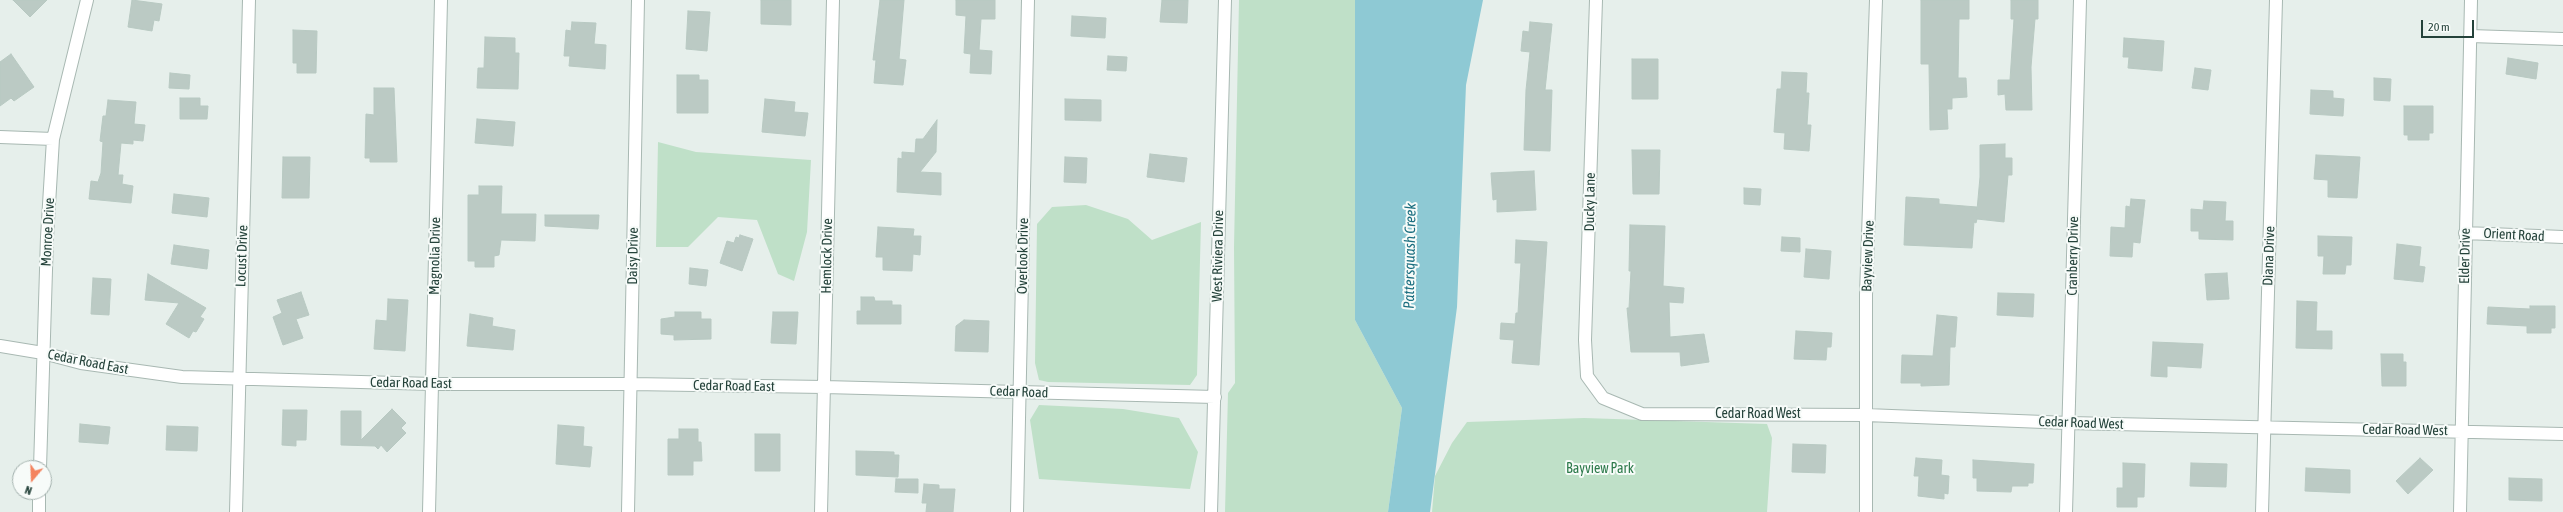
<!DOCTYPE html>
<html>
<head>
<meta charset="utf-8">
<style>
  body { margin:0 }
  #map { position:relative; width:2563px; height:512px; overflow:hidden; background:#e6efeb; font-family:"Asap Condensed",sans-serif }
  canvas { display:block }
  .north { position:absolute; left:12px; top:460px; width:40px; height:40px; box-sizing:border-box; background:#f7fbf9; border:1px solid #a3b1ad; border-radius:50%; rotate:199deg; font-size:11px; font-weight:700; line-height:16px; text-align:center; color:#24423a }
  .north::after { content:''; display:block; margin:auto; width:14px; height:18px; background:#f4845f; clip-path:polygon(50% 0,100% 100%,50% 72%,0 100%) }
  .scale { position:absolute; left:2421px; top:20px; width:53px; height:18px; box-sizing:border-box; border:2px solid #24423a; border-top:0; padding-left:5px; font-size:12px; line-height:14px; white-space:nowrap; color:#24423a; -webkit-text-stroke:3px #f7fbf9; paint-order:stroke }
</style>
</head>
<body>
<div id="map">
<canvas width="2563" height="512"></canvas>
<div class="north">N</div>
<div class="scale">20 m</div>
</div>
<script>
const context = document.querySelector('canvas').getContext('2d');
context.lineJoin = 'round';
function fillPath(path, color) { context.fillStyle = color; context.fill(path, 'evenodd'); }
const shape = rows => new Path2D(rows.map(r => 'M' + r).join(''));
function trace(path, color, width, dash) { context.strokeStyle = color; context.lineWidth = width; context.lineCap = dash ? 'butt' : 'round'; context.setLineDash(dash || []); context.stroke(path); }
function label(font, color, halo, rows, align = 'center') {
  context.font = font + ' "Asap Condensed",sans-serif'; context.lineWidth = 4; context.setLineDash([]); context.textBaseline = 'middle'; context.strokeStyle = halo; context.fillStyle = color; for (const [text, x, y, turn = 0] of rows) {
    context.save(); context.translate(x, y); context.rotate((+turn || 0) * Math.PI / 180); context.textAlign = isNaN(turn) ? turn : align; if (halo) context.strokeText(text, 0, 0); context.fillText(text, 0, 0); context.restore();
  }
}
fillPath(shape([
  [1239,0,1355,0,1355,320,1402,408,1388,512,1225,512,1228,393,1235,383,1234,247],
  [658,142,696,152,811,160,807,232,794,281,778,274,757,220,718,217,688,247,656,247],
  [1086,205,1128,219,1152,240,1201,222,1197,375,1190,385,1048,382,1039,380,1035,363,1037,224,1052,207],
  [1039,405,1123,409,1179,418,1198,452,1190,489,1039,479,1030,420],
  [1584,418,1767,424,1772,438,1767,512,1432,512,1435,476,1452,443,1467,422]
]), '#bfe0c8');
fillPath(shape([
  [1355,0,1483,0,1466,85,1457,307,1430,512,1388,512,1402,408,1355,320]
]), '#8ec9d4');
const building = shape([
  [13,0,47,0,30,17,13,0],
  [132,0,162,4,159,21,154,20,152,31,128,27,132,0],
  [761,0,791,0,791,25,761,24,761,0],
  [880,0,904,0,899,59,906,60,903,85,874,83,876,60,873,60,880,0],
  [956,0,995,0,995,19,981,19,979,50,992,51,991,74,970,73,971,54,964,53,966,16,956,15,956,0],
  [1162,0,1188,0,1187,23,1160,22,1162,0],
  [1921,0,1969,0,1969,19,1959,19,1958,78,1966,78,1967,97,1952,98,1952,109,1947,109,1948,129,1930,130,1929,64,1921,64,1921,0],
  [2011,0,2038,0,2038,19,2035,19,2031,67,2032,110,2006,110,2005,94,1998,95,1998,80,2010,80,2014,19,2011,19,2011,0],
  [688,11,710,12,707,51,686,49,688,11],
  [1072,16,1106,18,1105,38,1071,36,1072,16],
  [572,22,596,23,594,44,606,45,605,69,569,66,570,56,564,56,566,30,571,31,572,22],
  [1530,22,1552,24,1545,90,1552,90,1550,151,1524,150,1526,90,1530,52,1521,51,1523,31,1529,32,1530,22],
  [293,30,317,31,316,73,297,73,297,63,293,63,293,30],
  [485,37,515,38,515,53,519,53,518,89,477,88,478,68,484,68,485,37],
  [2124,38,2164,41,2162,71,2128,68,2129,57,2123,57,2124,38],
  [11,54,34,87,14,101,11,98,0,106,0,62,11,54],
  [1108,56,1127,57,1126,71,1107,70,1108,56],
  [2508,58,2538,63,2536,79,2506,74,2508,58],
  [1632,59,1658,59,1658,99,1632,99,1632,59],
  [2195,68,2211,70,2208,90,2192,88,2195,68],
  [1782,72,1807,73,1806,93,1809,93,1807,125,1811,125,1809,151,1784,149,1785,133,1774,132,1777,89,1781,89,1782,72],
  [170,73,190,75,189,89,169,88,170,73],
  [677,75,699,75,699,80,708,80,708,113,677,113,677,75],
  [2374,78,2391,79,2390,101,2374,100,2374,78],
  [374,88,394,88,397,162,370,162,370,158,365,158,366,114,374,115,374,88],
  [2311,90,2333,91,2333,98,2344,99,2343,116,2310,114,2311,90],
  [180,98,200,98,200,106,208,106,207,119,180,119,180,98],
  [765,99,795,102,794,112,808,113,805,136,762,132,765,99],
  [1065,99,1101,100,1101,121,1065,120,1065,99],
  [108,100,136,102,134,124,145,125,143,141,133,140,133,144,121,143,118,175,123,175,122,184,133,186,131,203,89,199,91,181,98,182,101,173,103,142,100,141,103,116,106,116,108,100],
  [2404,106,2433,106,2433,133,2429,133,2429,140,2408,140,2408,135,2404,135,2404,106],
  [477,119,515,122,513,146,475,143,477,119],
  [937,120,936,152,920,172,941,173,941,195,897,192,898,158,902,159,902,152,915,153,916,139,923,139,937,120],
  [2005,144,2005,158,2012,158,2012,175,2008,175,2004,222,1977,219,1976,223,1974,222,1972,248,1904,245,1906,197,1939,199,1939,204,1977,207,1977,210,1980,177,1980,145,2005,144],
  [1632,150,1660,150,1659,194,1633,194,1632,150],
  [1150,154,1187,158,1184,182,1147,177,1150,154],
  [2316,155,2360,157,2357,198,2328,197,2328,180,2314,179,2316,155],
  [283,157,310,157,309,198,282,198,283,157],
  [1065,157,1087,158,1086,183,1064,182,1065,157],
  [1534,171,1536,210,1497,212,1497,199,1493,200,1491,173,1534,171],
  [479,186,502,186,501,214,536,214,535,241,501,240,499,255,494,256,494,267,475,267,475,261,468,261,468,195,479,195,479,186],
  [1744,188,1761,189,1760,205,1744,204,1744,188],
  [174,194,209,198,207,217,172,213,174,194],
  [2131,199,2145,200,2140,243,2133,242,2132,257,2110,256,2111,227,2125,228,2126,206,2130,207,2131,199],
  [2204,201,2226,202,2225,221,2233,221,2233,240,2199,239,2199,231,2191,231,2191,209,2203,210,2204,201],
  [545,215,599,215,598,229,545,226,545,215],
  [1630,225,1665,226,1663,286,1684,288,1683,303,1669,302,1670,337,1704,334,1709,362,1681,366,1680,352,1631,352,1627,308,1629,308,1631,271,1629,271,1630,225],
  [878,227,914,229,913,236,921,236,920,255,913,254,912,271,883,270,883,257,876,257,878,227],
  [740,235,753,239,742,271,720,263,727,241,734,243,736,237,739,238,740,235],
  [2318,236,2352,237,2351,265,2346,265,2345,274,2323,274,2324,256,2318,256,2318,236],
  [1782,237,1800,238,1800,252,1781,251,1782,237],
  [1516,240,1547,242,1539,365,1512,363,1514,340,1500,339,1501,323,1515,324,1516,313,1518,313,1521,263,1515,263,1516,240],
  [2397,244,2421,247,2419,266,2425,267,2423,282,2394,279,2397,244],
  [174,245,209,250,207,269,171,264,174,245],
  [1806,249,1831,251,1829,279,1804,277,1806,249],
  [690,268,708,270,706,286,689,284,690,268],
  [2227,273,2229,299,2207,300,2205,274,2227,273],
  [148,274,206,308,200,317,204,319,196,332,193,331,189,338,166,324,179,303,145,300,148,274],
  [93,278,111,279,109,315,91,314,93,278],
  [301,292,309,315,296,319,303,338,283,345,273,317,282,313,277,300,301,292],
  [1998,293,2034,294,2033,317,1997,315,1998,293],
  [861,297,874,297,875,301,892,301,892,305,901,305,901,324,857,324,857,311,861,311,861,297],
  [388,299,408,300,405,351,374,349,376,320,387,321,388,299],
  [2297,301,2317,302,2316,331,2332,331,2332,349,2296,348,2297,301],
  [2530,306,2555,306,2555,328,2551,328,2551,333,2527,333,2527,326,2487,324,2488,307,2530,309,2530,306],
  [675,312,701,312,701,319,711,319,711,339,674,340,674,335,661,334,661,319,675,317,675,312],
  [773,312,798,312,796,344,771,343,773,312],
  [470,314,493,318,492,326,515,330,513,350,467,346,470,314],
  [1937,315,1957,317,1955,347,1950,347,1949,385,1921,386,1921,383,1901,383,1902,355,1933,356,1937,315],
  [964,320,989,321,988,352,955,351,956,326,964,320],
  [1796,331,1832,333,1831,347,1827,347,1826,360,1794,359,1796,331],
  [2153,342,2203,344,2201,368,2167,366,2167,377,2151,376,2153,342],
  [2381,354,2403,354,2403,362,2406,362,2406,386,2382,386,2381,354],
  [392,409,406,423,401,428,406,433,387,452,381,445,378,449,375,446,341,445,341,411,361,411,361,440,392,409],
  [283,410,307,410,306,440,296,440,296,446,282,445,283,410],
  [80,424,110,427,108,444,79,442,80,424],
  [558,425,584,427,583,446,592,447,590,467,556,464,558,425],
  [167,426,198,427,197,451,166,450,167,426],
  [679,429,698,429,698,442,701,442,702,461,693,461,693,475,668,475,668,439,679,439,679,429],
  [755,434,780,434,780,471,755,471,755,434],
  [1793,444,1826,445,1825,473,1792,472,1793,444],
  [856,451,894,452,894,455,899,455,898,477,856,475,856,451],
  [1916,458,1942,460,1941,475,1949,476,1948,494,1944,493,1944,499,1918,496,1919,476,1914,476,1916,458],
  [2420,458,2433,470,2408,494,2396,481,2420,458],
  [1973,460,2034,464,2033,483,2028,483,2028,486,2012,486,2011,492,1977,491,1977,478,1973,478,1973,460],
  [2123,463,2145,464,2144,497,2137,497,2137,507,2117,507,2117,488,2123,488,2123,463],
  [2191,463,2227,464,2226,487,2190,486,2191,463],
  [2306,468,2350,470,2350,493,2305,491,2306,468],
  [2509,478,2542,479,2542,501,2509,500,2509,478],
  [896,479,918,479,918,493,895,492,896,479],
  [924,484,939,485,939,489,955,489,953,512,926,512,927,503,922,503,924,484]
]);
fillPath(building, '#bbcac4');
trace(building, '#b8c9c2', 1);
const minor = shape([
  [1596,0,1585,340,1587,376,1603,398,1642,414,1866,415,2069,423,2563,434],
  [2470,36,2563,39],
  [0,137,53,139],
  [2465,233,2563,237],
  [0,346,43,353,81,363,182,377,432,384,631,384,824,387,1215,397],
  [40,468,47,237,53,139,87,0],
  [39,512,39,492],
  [236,512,249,0],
  [429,512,441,0],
  [628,512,638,0],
  [821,512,833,0],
  [1017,512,1028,0],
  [1211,512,1225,0],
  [1866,512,1866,295,1876,0],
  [2066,512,2080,0],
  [2262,512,2276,0],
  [2460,512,2471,0]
]);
trace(minor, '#a8b8b2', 14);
trace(minor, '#fff', 12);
label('14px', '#24423a', '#f7fbf9', [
  ["Ducky Lane",1590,202,-89],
  ["Monroe Drive",48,232,-87],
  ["Orient Road",2514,235,3],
  ["Locust Drive",242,256,-88],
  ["Magnolia Drive",435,256,-89],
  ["Daisy Drive",633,256,-89],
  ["Hemlock Drive",827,256,-89],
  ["Overlook Drive",1023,256,-89],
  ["West Riviera Drive",1218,256,-89],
  ["Bayview Drive",1868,256,-88],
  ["Cranberry Drive",2073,256,-89],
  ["Diana Drive",2269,256,-88],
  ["Elder Drive",2465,256,-89],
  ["Cedar Road East",88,362,11],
  ["Cedar Road East",411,383,1],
  ["Cedar Road East",734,386,1],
  ["Cedar Road",1019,392,2],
  ["Cedar Road West",1758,414],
  ["Cedar Road West",2081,423,2],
  ["Cedar Road West",2405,430,1]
]);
label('14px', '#2d7a4b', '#f7fbf9', [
  ["Bayview Park",1600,469]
]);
label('italic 15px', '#1c6f80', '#f7fbf9', [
  ["Pattersquash Creek",1410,256,-89]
]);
</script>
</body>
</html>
